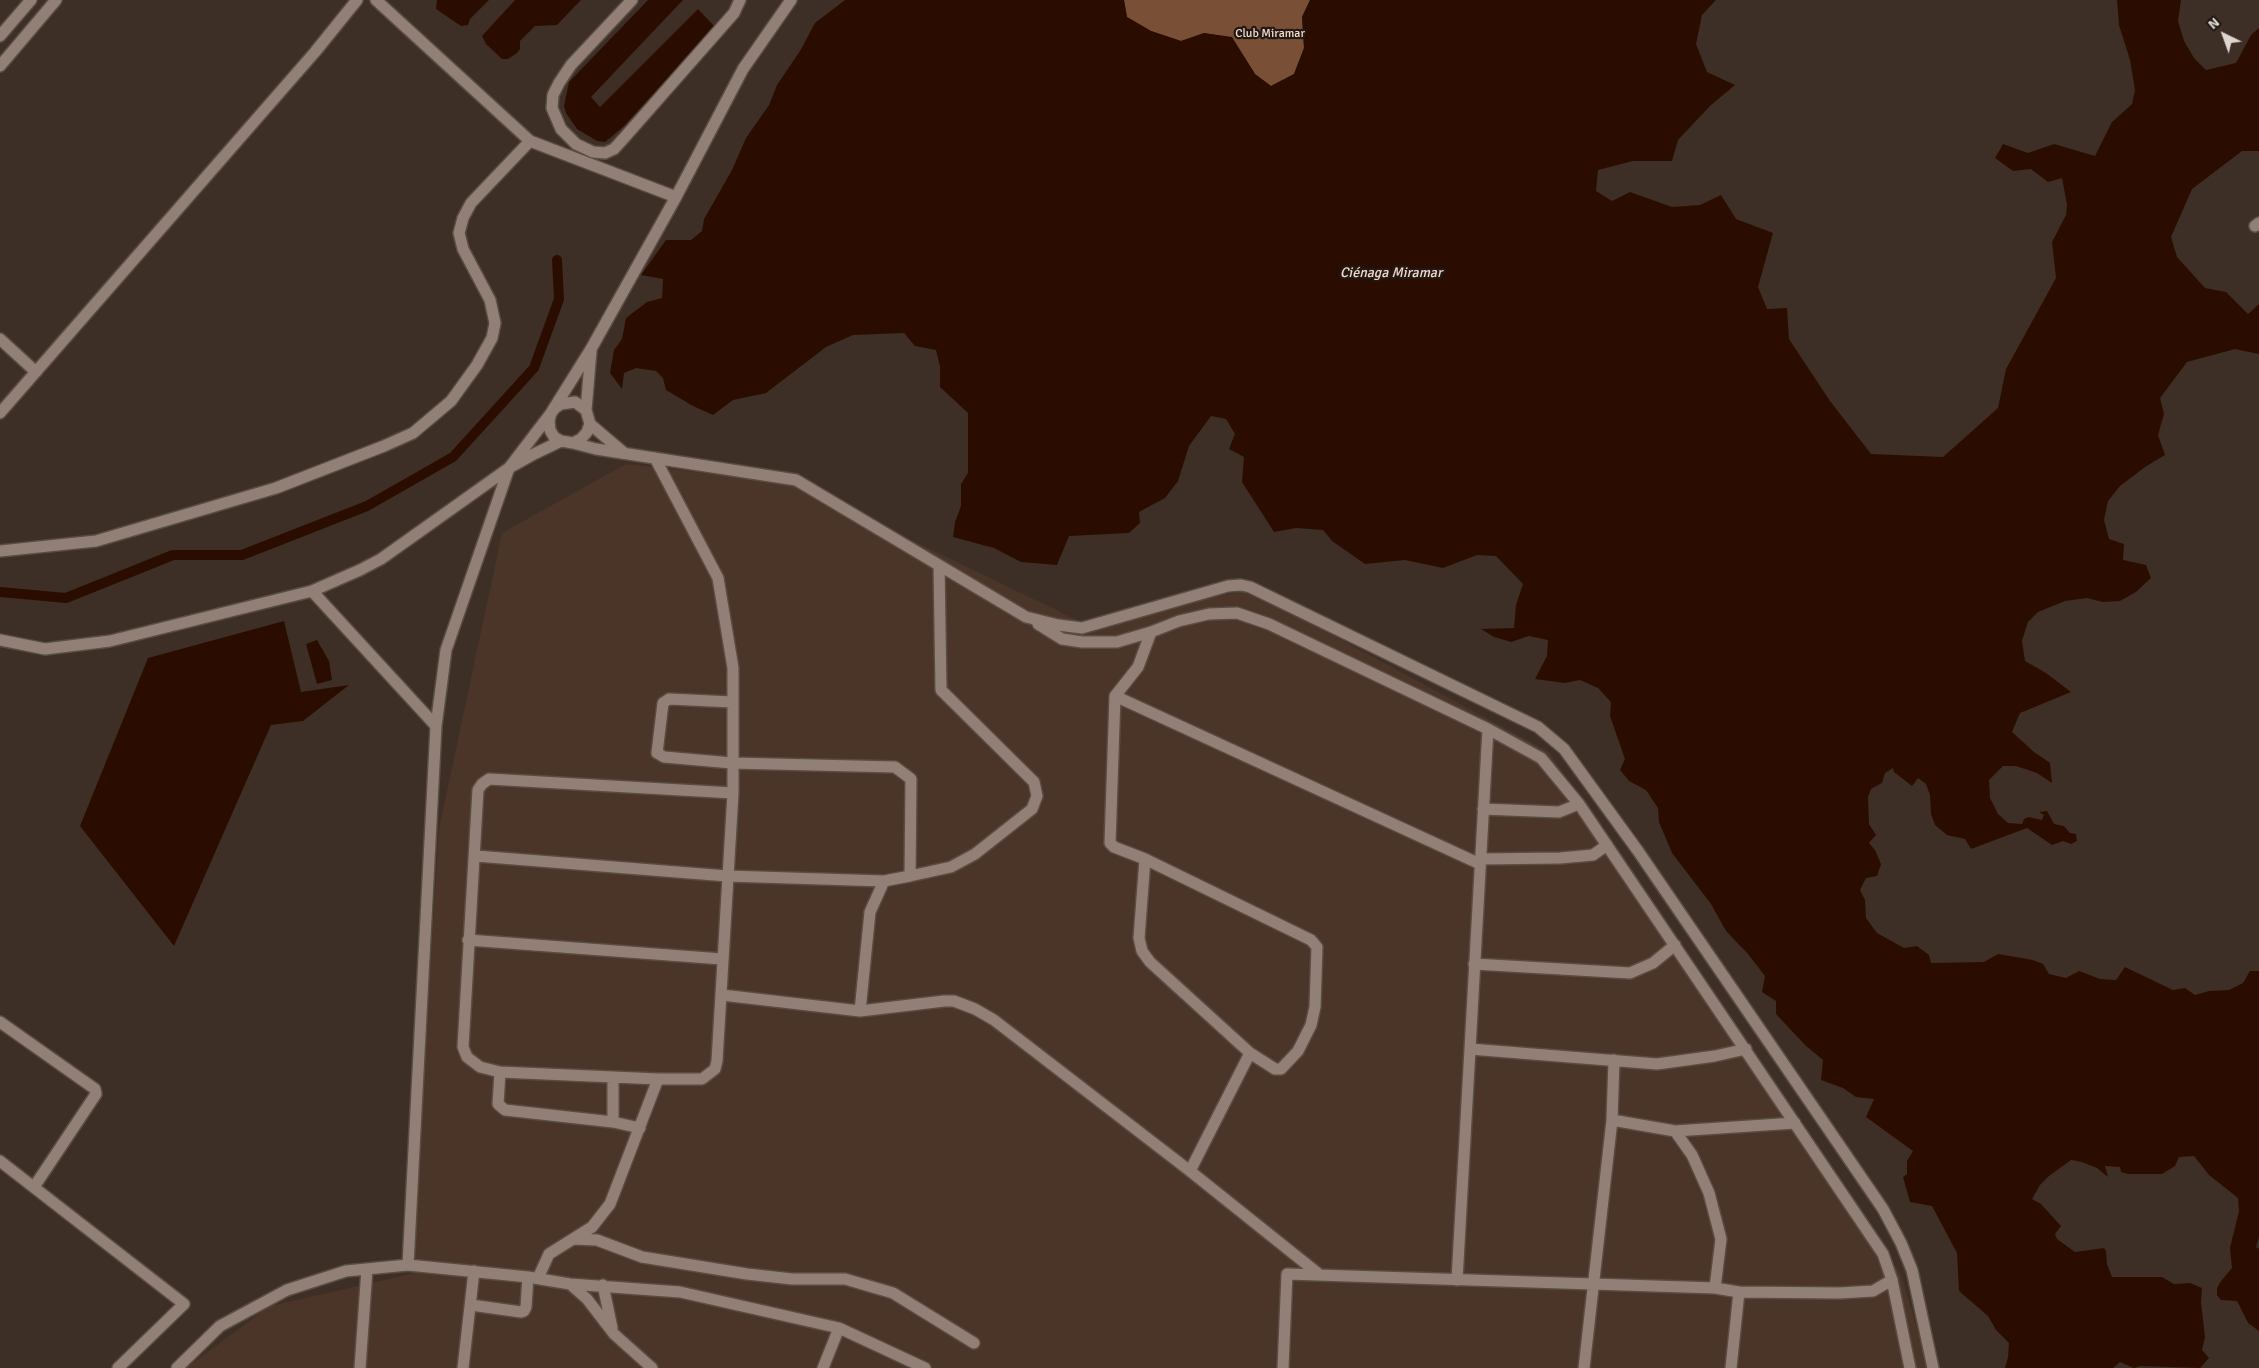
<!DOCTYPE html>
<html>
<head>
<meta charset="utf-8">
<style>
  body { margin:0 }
  #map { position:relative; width:2259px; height:1368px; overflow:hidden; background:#3e2f26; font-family:Signika,sans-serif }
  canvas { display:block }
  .north { position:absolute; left:2199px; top:10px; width:50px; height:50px; -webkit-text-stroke:4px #201915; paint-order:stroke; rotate:318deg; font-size:14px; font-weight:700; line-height:20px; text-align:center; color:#dfd5cf }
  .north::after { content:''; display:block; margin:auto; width:18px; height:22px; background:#dfd5cf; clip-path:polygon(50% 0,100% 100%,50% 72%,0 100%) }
</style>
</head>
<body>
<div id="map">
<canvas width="2259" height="1368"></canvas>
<div class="north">N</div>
</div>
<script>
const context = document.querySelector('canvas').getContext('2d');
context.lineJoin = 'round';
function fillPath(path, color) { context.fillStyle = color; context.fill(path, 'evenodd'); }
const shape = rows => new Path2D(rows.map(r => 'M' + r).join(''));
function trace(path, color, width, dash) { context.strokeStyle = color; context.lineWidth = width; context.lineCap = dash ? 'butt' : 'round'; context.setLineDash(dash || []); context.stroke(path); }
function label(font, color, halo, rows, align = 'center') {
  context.font = font + ' Signika,sans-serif'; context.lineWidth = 4.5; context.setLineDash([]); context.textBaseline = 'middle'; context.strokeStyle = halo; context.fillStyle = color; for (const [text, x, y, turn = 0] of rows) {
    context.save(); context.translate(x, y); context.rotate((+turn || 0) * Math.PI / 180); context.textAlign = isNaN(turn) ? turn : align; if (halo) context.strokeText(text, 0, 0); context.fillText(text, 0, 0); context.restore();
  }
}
fillPath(shape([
  [626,464,795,484,1083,623,1249,590,1549,752,1901,1275,1929,1368,186,1368,270,1306,411,1274,439,829,502,533]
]), '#4a3528');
fillPath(shape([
  [1124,0,1310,0,1302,17,1304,48,1294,74,1271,86,1255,74,1232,38,1204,33,1181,41,1151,31,1127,17]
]), '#795035');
fillPath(shape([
  [437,0,489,0,470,19,468,25,461,26,436,9],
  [515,0,581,0,557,25,535,26,520,41,520,49,517,53,508,59,502,59,486,44,482,36],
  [648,0,683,0,591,97,600,107,698,9,715,27,624,126,605,142,597,141,577,129,566,113,564,106,569,82],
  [845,0,1124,0,1127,17,1151,31,1181,41,1204,33,1232,37,1255,74,1271,86,1294,74,1304,48,1302,17,1310,0,1716,0,1702,15,1696,44,1707,72,1735,85,1710,106,1678,140,1672,161,1633,161,1598,170,1596,191,1612,201,1630,192,1672,207,1700,205,1721,195,1736,219,1773,233,1758,287,1767,309,1787,308,1789,339,1830,401,1871,454,1943,457,1998,408,2006,369,2056,278,2052,242,2066,215,2067,205,2062,178,2048,182,2031,169,2013,171,1995,158,2003,144,2028,153,2054,144,2095,156,2112,122,2132,104,2135,90,2130,60,2119,25,2117,0,2181,0,2178,21,2184,41,2194,58,2206,70,2236,63,2251,35,2259,28,2259,151,2242,151,2192,189,2171,237,2177,257,2205,288,2226,292,2248,314,2259,304,2259,354,2235,349,2187,362,2160,398,2164,414,2158,435,2165,455,2145,467,2120,486,2108,501,2104,520,2109,539,2124,544,2123,560,2146,565,2151,578,2136,592,2120,601,2103,602,2087,598,2065,601,2038,612,2028,622,2022,641,2025,661,2046,673,2071,692,2020,713,2012,732,2034,752,2050,763,2052,783,2037,773,2016,766,2003,766,1989,780,1990,798,1998,814,2008,823,2022,824,2024,819,2029,817,2042,820,2044,815,2039,812,2047,811,2054,824,2064,826,2070,833,2076,834,2077,841,2071,844,2063,841,2052,845,2027,828,1971,849,1965,839,1947,835,1935,825,1931,814,1930,795,1926,784,1918,778,1912,786,1894,772,1893,768,1885,773,1882,783,1871,789,1868,797,1869,824,1876,835,1869,843,1875,850,1881,864,1877,876,1866,878,1860,890,1865,900,1866,918,1877,933,1904,948,1917,946,1929,955,1931,963,1984,962,1998,954,2033,960,2043,964,2049,974,2066,978,2079,971,2100,979,2116,980,2125,967,2173,990,2185,988,2195,995,2209,991,2229,990,2243,983,2250,971,2259,971,2259,1237,2256,1247,2259,1249,2259,1331,2248,1323,2237,1301,2221,1300,2217,1295,2217,1288,2221,1281,2232,1268,2230,1248,2239,1211,2238,1198,2209,1175,2194,1156,2179,1157,2175,1166,2162,1174,2128,1174,2121,1172,2120,1167,2105,1166,2108,1177,2097,1168,2082,1162,2071,1160,2049,1176,2040,1185,2032,1199,2041,1204,2061,1226,2055,1234,2057,1239,2075,1252,2104,1248,2106,1251,2107,1264,2112,1277,2162,1277,2174,1284,2190,1283,2202,1288,2201,1302,2205,1337,2202,1350,2209,1358,2200,1368,2140,1366,2134,1368,2120,1362,2113,1368,2005,1368,2008,1357,2009,1343,1996,1330,1988,1316,1959,1291,1957,1253,1932,1206,1910,1202,1903,1177,1907,1174,1907,1161,1913,1151,1866,1117,1874,1099,1856,1097,1843,1088,1821,1080,1823,1060,1805,1045,1776,1014,1776,1001,1762,992,1765,976,1748,954,1726,931,1711,904,1672,853,1659,822,1658,808,1646,790,1629,781,1620,770,1625,759,1610,716,1611,702,1598,688,1580,680,1565,683,1535,679,1547,656,1548,640,1529,636,1511,642,1494,637,1481,629,1514,628,1516,605,1523,584,1496,556,1477,555,1443,568,1405,560,1365,564,1332,541,1323,530,1296,528,1274,532,1242,482,1244,457,1229,449,1235,434,1226,419,1211,416,1189,446,1178,481,1165,498,1139,512,1140,523,1129,533,1069,536,1057,565,1021,562,994,548,953,537,955,522,961,506,961,484,968,473,968,413,940,387,940,367,936,350,915,346,904,333,853,335,826,347,766,393,733,400,713,415,693,406,666,390,663,378,656,371,636,368,624,373,622,389,610,373,614,350,622,339,626,318,647,302,662,298,663,279,641,275,666,240,691,240,702,231,704,219,732,170,746,138,769,105,777,85,800,51,815,23],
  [284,621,301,692,349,685,303,721,271,725,174,946,80,826,148,658],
  [317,640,329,661,332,680,317,684,306,644]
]), '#2b0d00');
trace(shape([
  [0,592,66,598,173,555,242,555,367,506,453,457,534,368,559,299,557,260]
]), '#2b0d00', 10);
const minor = shape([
  [376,0,530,141],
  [632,0,571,65,559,83,553,95,552,108,561,129,576,144,593,152,605,153,614,149,624,138,734,13,740,0],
  [0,36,31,0],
  [0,66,56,0],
  [2255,226,2259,223],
  [0,339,36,372],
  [586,410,591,351],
  [0,413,315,52,357,0],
  [590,424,624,453],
  [573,443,596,449,796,480,1026,617,1058,625,1082,628,1228,586,1241,585,1250,587,1538,727,1564,749,1638,851,1883,1209,1901,1243,1912,1270,1933,1368],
  [0,551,96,541,276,488,384,446,413,433,451,401,477,365,492,338,495,323,490,300,463,249,459,233,463,218,471,203,530,141,676,197],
  [312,591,436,726],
  [1038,624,1062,639,1082,642,1117,642,1151,632,1179,621,1209,614,1237,613,1269,624,1488,729,1541,758,1579,804,1883,1254,1892,1280,1910,1368],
  [1151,632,1138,667,1115,696,1110,843,1114,847,1145,859,1311,940,1317,947,1315,1007,1311,1025,1298,1051,1281,1069,1275,1069,1250,1053,1190,1171,1320,1275],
  [0,640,45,649,110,641,312,591,360,570,381,559,509,468,534,454,561,441],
  [1115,696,1480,864],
  [1483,809,1559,812,1579,804],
  [476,856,727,876,884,881,910,876,911,779,895,767,732,763,664,757,657,753,663,703,669,699,732,702],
  [1145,859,1139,938,1142,951,1150,962,1250,1053],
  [1480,859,1560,858,1593,855,1607,845],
  [910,876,951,867,975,854,1032,809,1037,796,1034,782,941,690,939,565],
  [884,881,870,912,860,1011,944,1001,954,1001,975,1009,994,1020,1190,1171],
  [468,940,722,959],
  [1474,964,1630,973,1653,963,1675,945],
  [722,995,860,1011],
  [0,1022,95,1089,96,1094,34,1187],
  [1470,1049,1657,1064,1715,1056,1746,1049],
  [500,1072,498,1104,505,1110,613,1122,640,1128],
  [613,1077,613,1122],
  [658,1079,500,1072,480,1067,467,1057,463,1047,478,790,482,784,489,779,733,793],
  [1612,1120,1675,1131,1692,1155,1709,1193,1721,1239,1715,1288],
  [1675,1131,1795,1123],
  [0,1161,184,1304,118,1368],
  [574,1239,597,1240,642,1257,747,1274,792,1279,845,1279,893,1293,974,1343],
  [408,1265,436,726,446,650,509,468,551,413,555,408,561,404,575,402,586,410,590,424,587,432,581,439,573,443,561,441,554,437,550,430,549,421,551,413,591,349,676,197,743,69,791,0],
  [538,1278,549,1254,592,1227,610,1204,658,1079,702,1079,715,1069,717,1061,733,793,733,668,718,578,655,458],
  [1457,1280,1488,729],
  [570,1284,587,1299,614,1334,652,1368],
  [603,1285,612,1328],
  [471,1305,521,1312,524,1311,526,1307,528,1277],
  [177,1368,220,1326,287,1290,346,1271,408,1265,528,1277,570,1284,680,1292,839,1328,925,1368],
  [360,1368,367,1269],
  [463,1368,474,1271],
  [823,1368,839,1328],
  [1283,1368,1287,1274,1715,1288,1739,1292,1840,1293,1873,1291,1892,1280],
  [1584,1368,1612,1120,1614,1060],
  [1731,1368,1739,1292]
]);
trace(minor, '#594c44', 14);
trace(minor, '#928076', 11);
label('12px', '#fadcca', '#201915', [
  ["Club Miramar",1270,34]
]);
label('italic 14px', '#f6d8c6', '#201915', [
  ["Ciénaga Miramar",1391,273]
]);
</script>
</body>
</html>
